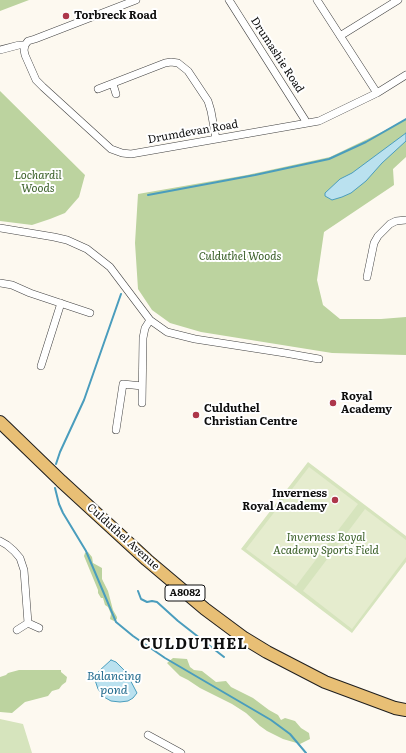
<!DOCTYPE html>
<html>
<head>
<meta charset="utf-8">
<style>
  body { margin:0 }
  canvas { display:block; background:#fdf9f0 }
</style>
</head>
<body>
<canvas width="406" height="753"></canvas>
<script>
const context = document.querySelector('canvas').getContext('2d');
context.lineJoin = 'round';
function fillPath(path, color) { context.fillStyle = color; context.fill(path, 'evenodd'); }
const shape = rows => new Path2D(rows.map(r => 'M' + r).join(''));
function trace(path, color, width, dash) { context.strokeStyle = color; context.lineWidth = width; context.lineCap = dash ? 'butt' : 'round'; context.setLineDash(dash || []); context.stroke(path); }
function label(font, color, halo, rows, align = 'center') {
  context.font = font + ' Literata,serif'; context.lineWidth = 4; context.setLineDash([]); context.textBaseline = 'middle'; context.strokeStyle = halo; context.fillStyle = color; for (const [text, x, y, turn = 0] of rows) {
    context.save(); context.translate(x, y); context.rotate((+turn || 0) * Math.PI / 180); context.textAlign = isNaN(turn) ? turn : align; if (halo) context.strokeText(text, 0, 0); context.fillText(text, 0, 0); context.restore();
  }
}
fillPath(shape([
  [308,462,406,536,406,562,352,633,241,549],
  [0,719,23,724,32,753,0,753]
]), '#d6e4bd');
fillPath(shape([
  [0,0,29,0,0,11],
  [0,91,85,175,79,197,65,213,50,219,32,225,0,221],
  [406,119,406,157,393,169,394,185,324,232,317,280,323,305,340,319,381,319,406,317,406,355,332,353,201,332,170,323,152,310,138,289,135,243,138,194,247,175,330,157,382,132],
  [88,552,92,557,93,563,102,568,102,579,108,591,113,610,117,617,117,619,114,621,110,619,111,614,108,607,105,605,103,598,101,598,98,593,98,590,84,556,85,553],
  [173,658,187,659,190,667,194,670,202,671,216,682,226,681,231,687,253,698,269,710,278,715,281,720,285,718,295,721,301,728,309,733,310,739,300,744,283,739,267,731,260,726,246,713,232,704,200,688,188,680,180,676,167,663],
  [19,670,61,670,61,672,67,677,66,682,62,685,59,689,52,691,48,696,25,702,12,713,0,712,0,677,6,675,8,673]
]), '#bcd39f');
fillPath(shape([
  [309,467,358,504,296,586,246,549],
  [365,509,406,540,406,557,352,629,303,591]
]), '#e5ecce');
const water = shape([
  [406,133,406,141,382,163,366,181,351,193,342,197,332,200,325,196,325,193,340,179,352,173,406,133],
  [111,660,116,662,126,672,137,693,133,698,128,701,120,702,111,701,104,697,98,689,95,680,99,671,111,660]
]);
fillPath(water, '#bae1ef');
trace(water, '#4a9dbd', 1);
trace(shape([
  [148,195,255,175,329,159,366,142,406,119],
  [56,464,60,452,84,400,121,294],
  [55,488,59,504,63,513,86,551,116,622,133,636,165,658,271,720,290,734,306,753],
  [138,591,141,599,147,602,152,601,157,602,178,621,224,657]
]), '#4a9dbd', 2);
const street = shape([
  [229,0,307,123],
  [317,0,377,93],
  [340,36,398,0],
  [25,45,24,50,25,55,36,80,43,87,111,149,122,153,131,154,319,121,377,93,406,75],
  [0,50,19,45,25,45,28,41,35,39,136,0],
  [113,84,116,94],
  [98,89,165,63,171,62,178,63,188,71,208,101,211,111,216,139],
  [0,228,54,237,67,240,87,249,110,267,150,320,167,332,195,339,285,353,319,359],
  [367,277,374,243,378,236,390,224,396,221,406,220],
  [0,283,12,285,30,293,90,313],
  [41,366,61,303],
  [142,403,143,338,145,328,150,320],
  [116,430,123,384,142,386],
  [0,541,7,545,14,551,20,558,24,570,28,623,17,630],
  [28,623,39,628],
  [148,735,181,753]
]);
const primary = shape([
  [0,422,61,481,147,560,205,609,244,638,267,652,325,682,395,708,406,710]
]);
trace(street, '#414141', 8);
trace(primary, '#1f1f1f', 14);
trace(street, '#fff', 7);
trace(primary, '#e8bf75', 12);
for (const [x, y, r, color] of [
  [66,16,4,"#ad364a"],
  [333,403,4,"#ad364a"],
  [196,415,4,"#ad364a"],
  [335,500,4,"#ad364a"]
]) { const dot = new Path2D(); dot.arc(x, y, r, 0, 2 * Math.PI); context.fillStyle = color; context.fill(dot); trace(dot, '#fff', 1.5); }
for (const [x, y, w] of [
  [185,593,40]
]) { const box = new Path2D(); box.roundRect(x - w / 2, y - 8, w, 16, 3); context.fillStyle = '#fff'; context.fill(box); trace(box, '#0e0e0e', 1); }
label('bold 10px', '#0e0e0e', null, [
  ["A8082",185,593]
]);
label('bold 11px', '#0e0e0e', '#fff', [
  ["Torbreck Road",74,16],
  ["Royal",341,397],
  ["Academy",341,410],
  ["Culduthel",204,409],
  ["Christian Centre",204,422],
  ["Inverness",327,494,"right"],
  ["Royal Academy",327,507,"right"]
], 'left');
label('11px', '#0e0e0e', '#fff', [
  ["Drumashie Road",277,55,57],
  ["Drumdevan Road",193,132,-10],
  ["Culduthel Avenue",123,537,42]
]);
label('italic 11px', '#385e26', '#fff', [
  ["Lochardil",38,176],
  ["Woods",38,189],
  ["Culduthel Woods",240,257],
  ["Inverness Royal",326,538],
  ["Academy Sports Field",326,551]
]);
label('italic 12px', '#266e90', '#fff', [
  ["Balancing",114,676],
  ["pond",114,690]
]);
context.letterSpacing = '1px';
label('bold 15px', '#0e0e0e', '#fff', [
  ["CULDUTHEL",194,645]
]);
context.letterSpacing = '0px';
</script>
</body>
</html>
